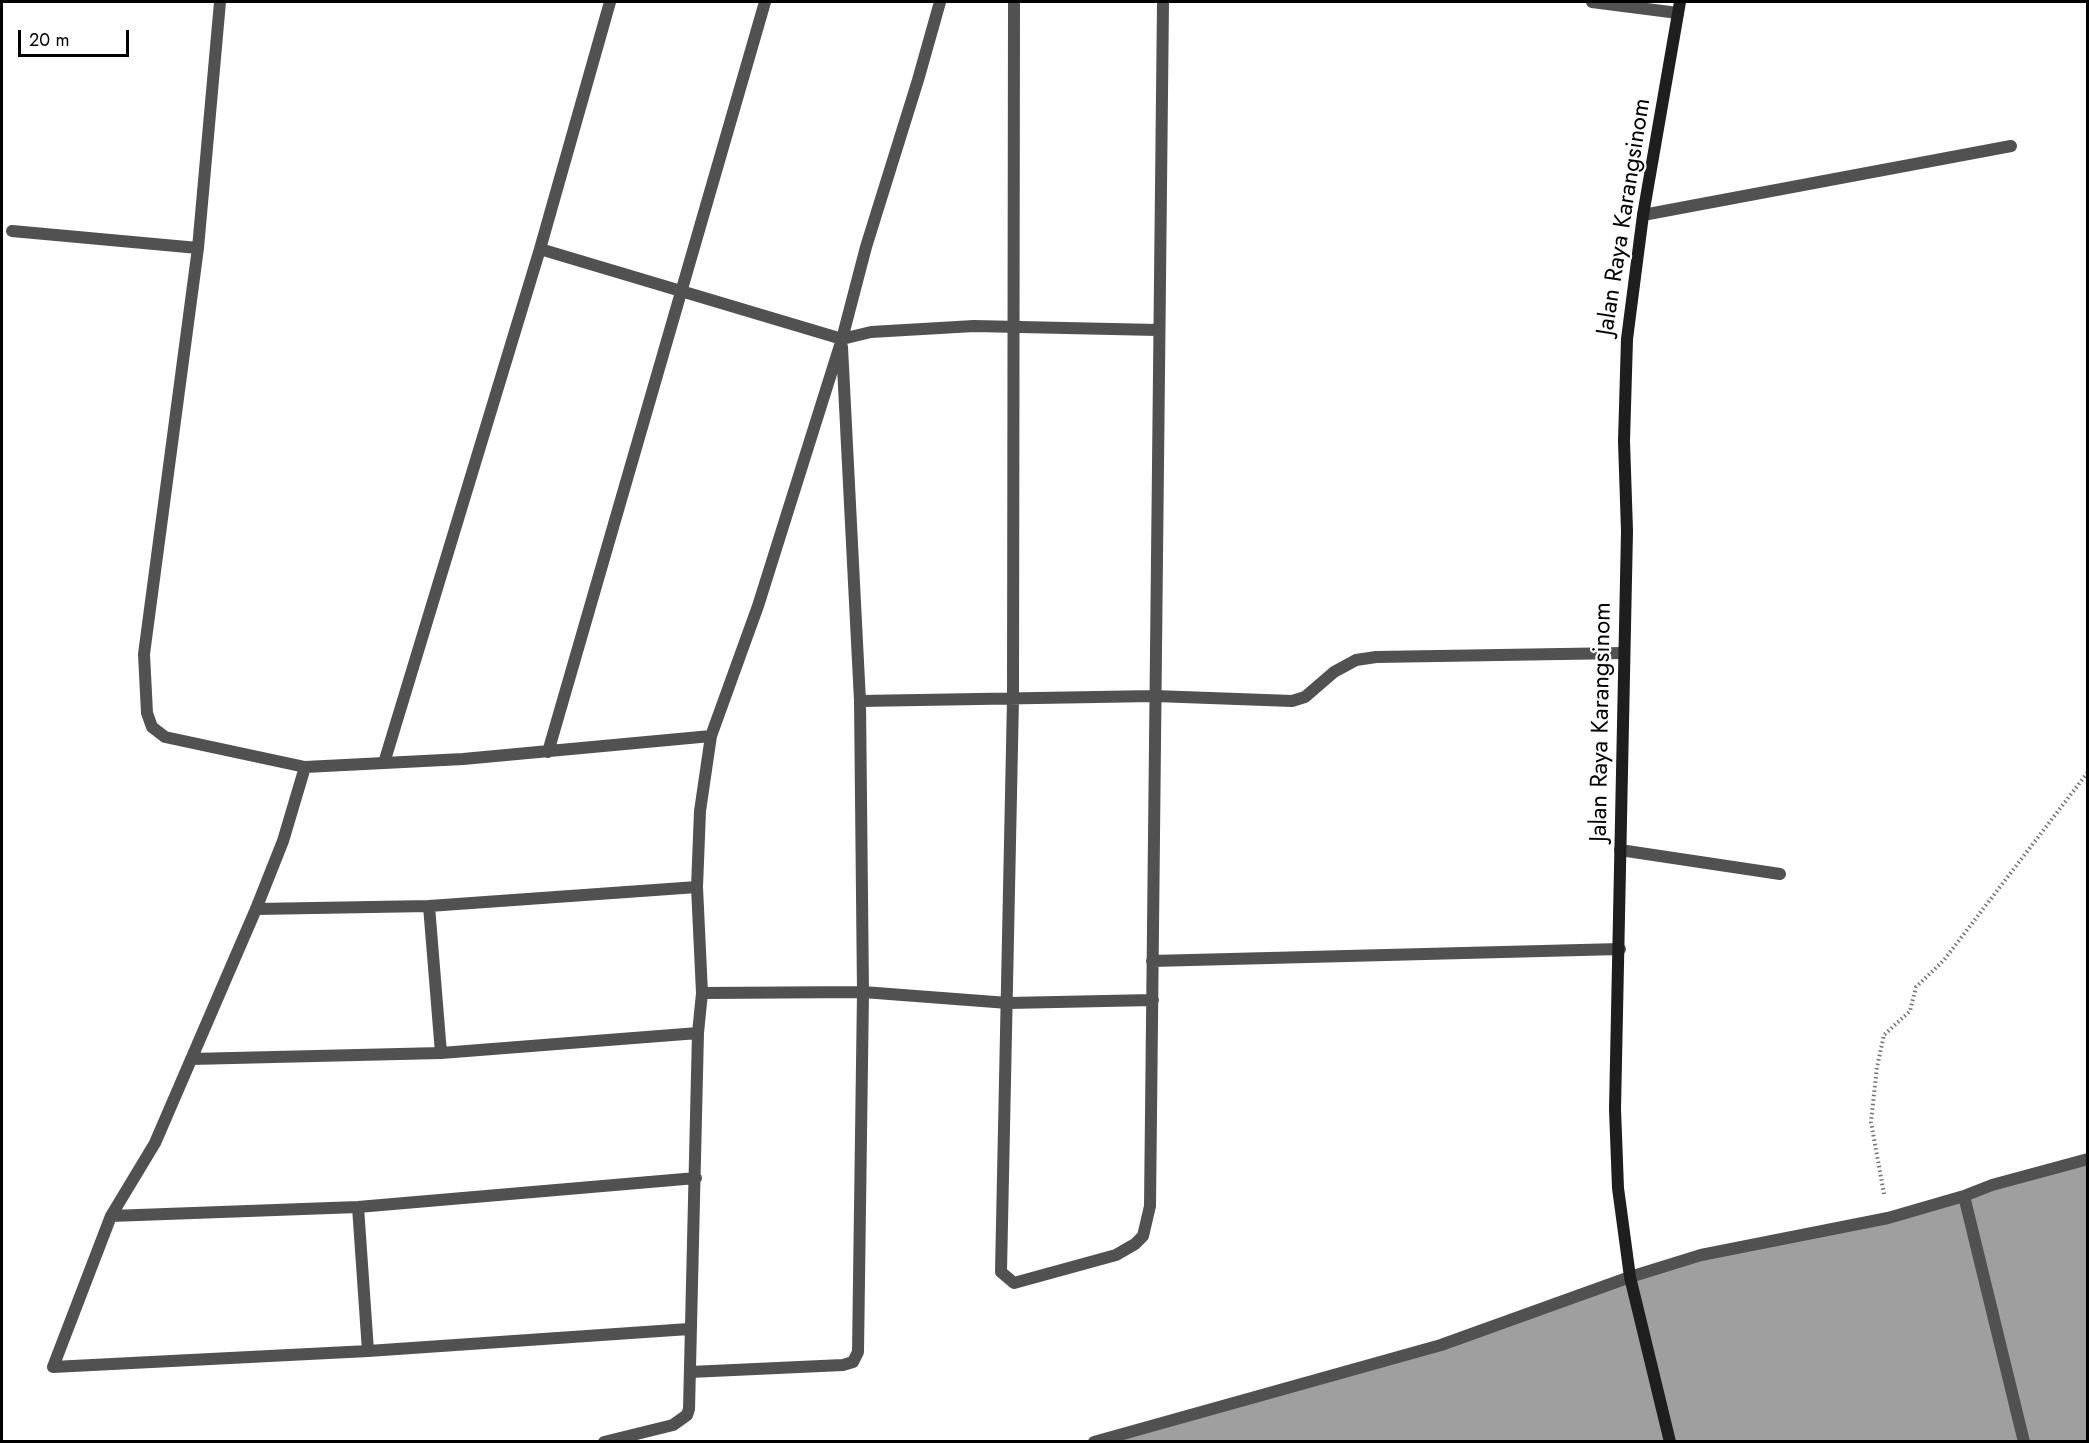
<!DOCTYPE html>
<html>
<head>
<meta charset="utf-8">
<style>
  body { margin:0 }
  #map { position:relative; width:2089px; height:1443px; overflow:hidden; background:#fff; font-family:Jost,sans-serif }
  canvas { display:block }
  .frame { position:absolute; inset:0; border:3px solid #000; pointer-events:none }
  .scale { position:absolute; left:18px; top:30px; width:111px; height:27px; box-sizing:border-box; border:3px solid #000; border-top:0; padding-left:8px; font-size:18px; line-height:21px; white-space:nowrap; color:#000; -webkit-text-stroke:4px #fff; paint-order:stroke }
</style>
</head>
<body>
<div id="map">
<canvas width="2089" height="1443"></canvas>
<div class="frame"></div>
<div class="scale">20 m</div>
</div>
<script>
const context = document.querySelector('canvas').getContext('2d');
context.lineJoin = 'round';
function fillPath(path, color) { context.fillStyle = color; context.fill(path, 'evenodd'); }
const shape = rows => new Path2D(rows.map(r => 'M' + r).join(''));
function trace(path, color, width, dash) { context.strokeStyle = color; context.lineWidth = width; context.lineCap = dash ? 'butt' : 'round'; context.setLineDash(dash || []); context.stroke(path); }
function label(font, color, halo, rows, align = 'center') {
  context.font = font + ' Jost,sans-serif'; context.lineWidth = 4.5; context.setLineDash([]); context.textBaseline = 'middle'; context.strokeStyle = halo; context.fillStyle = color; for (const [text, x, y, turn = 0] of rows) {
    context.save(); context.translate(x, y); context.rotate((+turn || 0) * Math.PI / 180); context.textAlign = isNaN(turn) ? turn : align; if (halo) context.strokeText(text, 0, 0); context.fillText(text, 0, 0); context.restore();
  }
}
fillPath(shape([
  [2087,1159,2087,1441,1094,1442,1441,1345,1630,1277,1831,1230]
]), '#9f9f9f');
trace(shape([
  [1884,1194,1871,1122,1877,1067,1884,1035,1910,1011,1916,987,1944,960,2088,772]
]), '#737373', 4, [1.5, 3]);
trace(shape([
  [220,2,198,248,144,654,147,713,152,727,165,737,305,767,463,759,711,736],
  [1014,2,1013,699,1001,1272,1014,1283,1116,1255,1135,1244,1143,1236,1150,1206,1163,2],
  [1592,2,1678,13],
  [1643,215,2011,146],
  [12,231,198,248],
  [540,249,842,339,871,332,974,326,1158,330],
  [860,701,1155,696,1292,701,1305,697,1334,672,1356,660,1376,657,1623,653],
  [548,752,765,2],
  [384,763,540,249,610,2],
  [305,767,283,841,256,909,155,1143,111,1216,53,1367,368,1351,689,1329],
  [1620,850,1780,874],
  [429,906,441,1053],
  [256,909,429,906,697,887],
  [1152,961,1620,949],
  [702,993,863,992,1008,1003,1153,1000],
  [191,1059,441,1053,698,1033],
  [1964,1196,2024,1442],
  [358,1207,368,1351],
  [111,1216,358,1207,696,1178],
  [690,1372,843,1365,853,1362,858,1352,863,992,860,701,842,347],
  [604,1442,673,1425,687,1415,689,1409,698,1033,702,993,697,887,700,811,711,736,758,606,842,339,866,247,918,80,940,2],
  [1094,1442,1441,1345,1630,1277,1701,1255,1888,1218,1964,1196,1992,1185,2088,1159]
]), '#515151', 12);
trace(shape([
  [1670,1442,1630,1277,1618,1188,1615,1109,1627,531,1624,441,1627,339,1643,215,1680,2]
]), '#1e1e1e', 12);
label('24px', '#000', '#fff', [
  ["Jalan Raya Karangsinom",1625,217,-81],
  ["Jalan Raya Karangsinom",1602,722,-89]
]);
</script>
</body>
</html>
